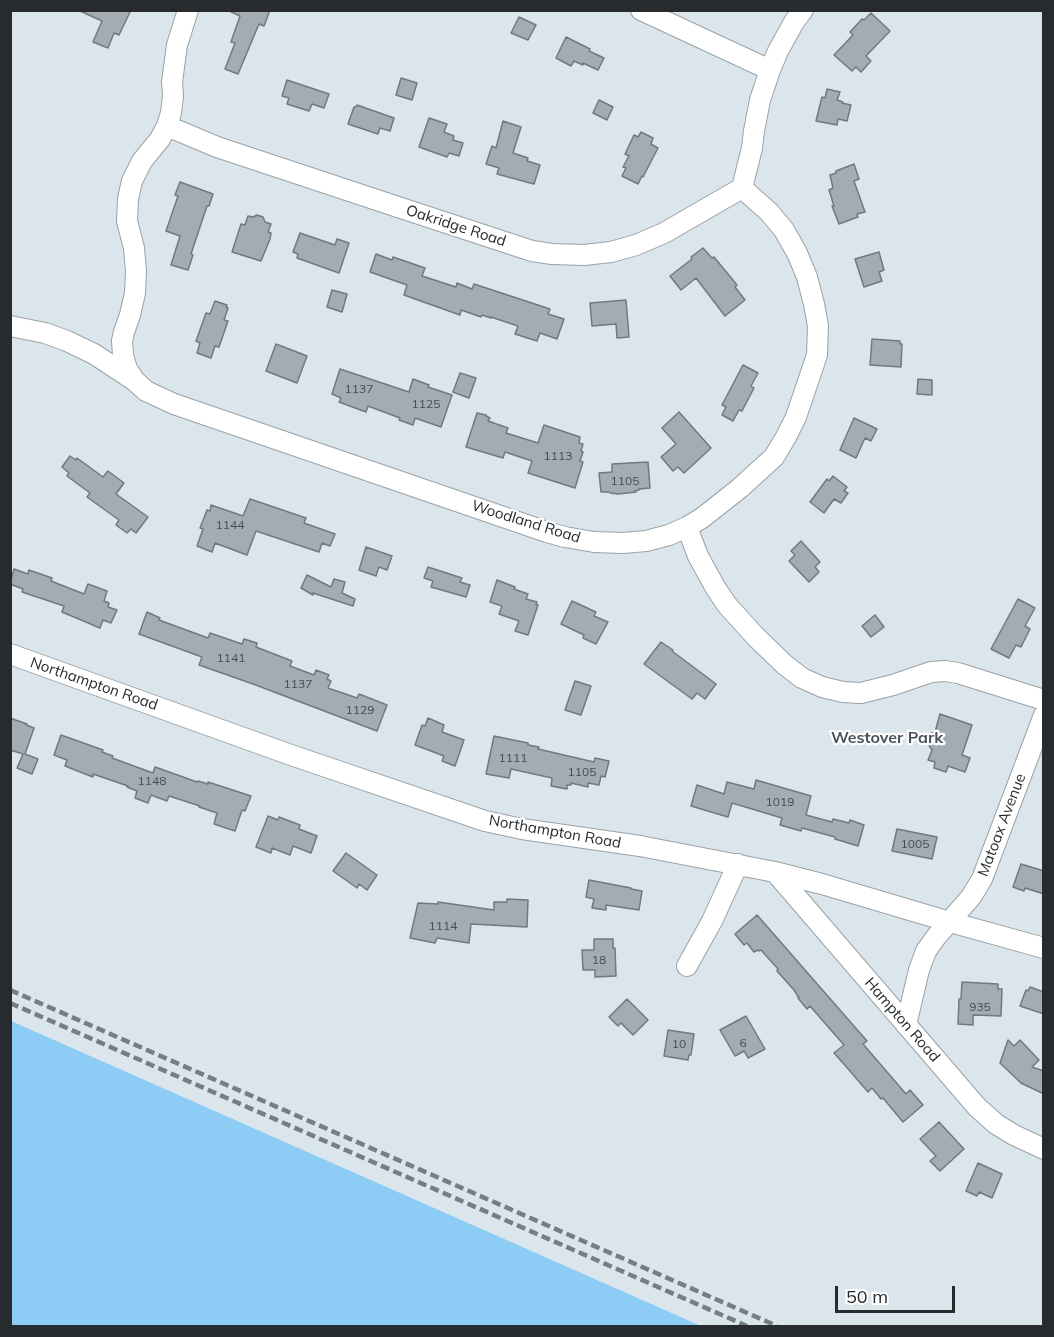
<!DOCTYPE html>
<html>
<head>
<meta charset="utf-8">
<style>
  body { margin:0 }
  #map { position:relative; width:1054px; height:1337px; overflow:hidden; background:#dbe5ec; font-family:Mulish,sans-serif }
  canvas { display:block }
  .frame { position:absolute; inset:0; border:12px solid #272b2d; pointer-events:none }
  .scale { position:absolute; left:835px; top:1286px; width:120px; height:27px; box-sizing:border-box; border:3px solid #272b2d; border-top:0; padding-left:8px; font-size:18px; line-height:21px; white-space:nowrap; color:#272b2d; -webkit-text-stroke:4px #fff; paint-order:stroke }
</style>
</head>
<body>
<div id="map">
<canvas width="1054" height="1337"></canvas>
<div class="frame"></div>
<div class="scale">50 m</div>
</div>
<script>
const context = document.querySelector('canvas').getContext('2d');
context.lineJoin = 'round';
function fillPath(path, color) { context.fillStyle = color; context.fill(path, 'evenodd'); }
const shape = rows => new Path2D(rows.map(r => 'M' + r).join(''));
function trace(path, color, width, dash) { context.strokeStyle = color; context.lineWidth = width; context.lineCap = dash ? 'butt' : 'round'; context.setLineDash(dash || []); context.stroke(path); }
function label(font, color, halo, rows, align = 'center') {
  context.font = font + ' Mulish,sans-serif'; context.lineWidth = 4.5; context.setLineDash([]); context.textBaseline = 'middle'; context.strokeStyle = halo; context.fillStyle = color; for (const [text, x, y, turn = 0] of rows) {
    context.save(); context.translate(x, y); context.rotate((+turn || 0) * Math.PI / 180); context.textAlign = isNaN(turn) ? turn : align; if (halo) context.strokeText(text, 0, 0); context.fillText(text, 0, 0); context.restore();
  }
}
fillPath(shape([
  [10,1021,11,1021,701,1326,11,1326]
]), '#8dccf4');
const building = shape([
  [78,10,131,10,119,35,114,33,108,48,93,42,102,21,78,10],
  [227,10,270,10,264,26,259,24,238,74,225,69,235,43,231,42,240,16,227,10],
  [871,13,890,31,866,56,871,61,861,72,856,67,852,71,834,55,853,35,850,32,862,19,864,20,871,13],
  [519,17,536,25,528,40,511,33,519,17],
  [566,37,590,49,589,51,604,58,598,70,583,63,583,65,574,61,571,66,556,58,566,37],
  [401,78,417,83,412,100,396,95,401,78],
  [287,80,329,94,324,108,312,104,309,111,287,104,289,98,282,96,287,80],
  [827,89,840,92,837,100,843,102,842,103,851,105,847,121,838,119,837,125,816,121,822,97,825,98,827,89],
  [599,100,613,107,607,120,593,113,599,100],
  [357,105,394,118,390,131,380,128,378,134,348,124,354,107,356,107,357,105],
  [429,118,447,124,444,132,454,136,453,140,463,143,459,156,449,153,447,157,419,147,429,118],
  [503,121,521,127,513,153,528,158,527,161,540,165,534,184,497,174,499,168,486,164,492,146,496,148,503,121],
  [641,132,653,138,651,144,658,148,643,177,642,176,638,184,622,176,626,168,623,167,629,156,625,154,634,135,638,137,641,132],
  [854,164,859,179,854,181,865,212,857,214,858,217,839,224,832,206,834,206,829,190,833,188,830,175,836,173,836,171,854,164],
  [180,182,213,194,209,206,207,206,191,254,193,255,188,270,171,265,180,236,166,231,178,196,175,195,180,182],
  [257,215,263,217,265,222,271,224,268,232,271,233,270,239,261,261,232,252,241,224,245,225,248,216,253,217,257,215],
  [300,233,335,245,337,239,349,243,339,273,297,258,298,254,293,252,300,233],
  [703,248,712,258,714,257,737,285,735,287,745,300,725,316,696,278,681,290,670,276,692,259,691,257,703,248],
  [879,252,884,270,879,272,882,281,864,287,855,259,879,252],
  [376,254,392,260,393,257,425,268,422,276,456,287,457,283,472,289,474,284,550,309,548,314,564,319,557,339,540,333,537,341,515,334,518,326,491,317,491,318,482,315,481,317,461,310,460,315,404,295,407,285,370,272,376,254],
  [332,290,347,294,342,312,327,307,332,290],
  [626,300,629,337,617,338,616,324,592,326,590,303,626,300],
  [215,301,227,305,226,307,228,308,224,320,228,321,219,347,215,346,211,358,197,353,200,343,196,341,206,313,210,314,215,301],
  [872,339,900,341,900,344,902,344,901,367,870,365,872,339],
  [276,344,307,356,297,383,266,371,276,344],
  [743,365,758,373,751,386,754,388,742,411,739,410,733,421,722,415,726,407,722,405,743,365],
  [340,369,409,392,413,379,429,385,428,387,452,395,441,427,415,418,413,425,399,420,400,418,368,406,366,412,339,402,341,398,332,394,340,369],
  [460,373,476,378,469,398,453,392,460,373],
  [918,379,932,380,932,395,917,394,918,379],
  [679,412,711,448,684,473,678,467,673,471,661,457,676,444,662,428,679,412],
  [477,413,486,415,486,416,490,418,488,421,508,428,506,433,538,443,544,425,580,437,579,443,583,444,581,451,583,452,580,461,583,462,575,488,528,473,532,461,505,452,503,458,466,447,477,413],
  [854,418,877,429,871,441,865,438,856,458,840,450,854,418],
  [70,456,76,460,77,458,103,477,108,471,124,483,116,494,148,517,136,533,131,529,127,533,116,525,119,520,87,497,90,493,67,476,69,473,62,467,70,456],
  [648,462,650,488,639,489,639,490,635,491,636,492,618,494,610,493,609,492,601,492,599,473,612,472,612,464,648,462],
  [833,476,847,487,844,491,848,493,841,503,834,499,824,513,810,502,827,479,829,481,833,476],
  [250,499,306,518,304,523,335,534,330,546,322,543,319,552,256,531,247,555,215,543,212,552,197,546,203,529,200,528,207,510,210,511,211,505,243,516,250,499],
  [801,541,820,562,815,567,819,572,809,582,789,561,795,555,791,551,801,541],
  [366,547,392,556,387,570,379,567,376,576,359,570,366,547],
  [428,567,462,578,460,582,470,585,466,597,431,587,433,581,424,578,428,567],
  [14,569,28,574,29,570,52,578,51,581,84,594,88,584,107,591,104,601,109,603,108,607,117,610,111,623,103,620,100,628,62,612,64,606,22,592,23,589,10,584,14,569],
  [307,575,331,587,334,579,345,582,342,593,355,599,353,606,313,593,313,595,301,588,307,575],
  [497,580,515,587,514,589,528,594,526,599,537,602,536,605,538,605,528,635,515,631,519,621,499,614,502,606,490,602,497,580],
  [1018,599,1035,608,1025,626,1030,629,1021,647,1016,645,1009,658,991,649,1018,599],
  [572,601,596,612,594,616,608,622,596,644,583,638,584,635,561,624,572,601],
  [147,612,160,618,159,620,208,638,210,633,242,644,244,639,257,643,256,647,292,661,290,666,314,675,316,670,329,675,327,679,331,681,328,688,357,698,359,694,387,705,377,731,253,684,199,665,202,657,139,634,147,612],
  [875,615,884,627,871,637,862,626,875,615],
  [661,642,673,650,672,651,716,684,705,699,697,693,692,699,644,664,661,642],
  [575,681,591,686,581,715,565,710,575,681],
  [940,714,972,725,962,755,970,758,965,772,948,766,946,772,934,768,935,762,928,760,932,750,925,739,929,734,935,732,940,714],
  [10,718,27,724,26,725,34,728,25,754,38,759,32,774,17,768,23,754,10,750,10,718],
  [428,718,444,725,442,732,464,740,455,766,442,761,444,756,415,745,422,725,425,726,428,718],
  [61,735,103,750,102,752,113,756,112,758,153,773,155,767,197,782,198,781,208,784,208,782,251,796,245,811,242,810,235,831,214,824,217,813,199,807,200,806,169,796,167,801,151,795,148,803,135,798,137,791,127,787,128,786,93,774,93,777,65,766,67,760,54,755,61,735],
  [494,736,528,743,528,745,539,747,538,749,594,762,595,758,609,761,605,777,601,776,599,785,588,783,588,787,571,783,571,785,567,785,567,789,551,786,552,778,511,769,509,778,486,774,494,736],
  [756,780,811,796,806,815,832,822,833,819,849,823,850,820,864,825,858,846,835,839,835,837,802,828,801,831,780,825,782,818,732,803,728,817,691,806,697,785,724,794,727,782,754,789,756,780],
  [268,816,278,820,279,817,300,825,299,829,317,836,311,853,293,846,290,855,272,848,271,853,256,847,268,816],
  [897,829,937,837,932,859,892,851,897,829],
  [346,853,377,875,367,890,359,884,357,888,333,871,346,853],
  [1021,864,1044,871,1044,894,1025,888,1024,891,1013,887,1021,864],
  [589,880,631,888,631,889,642,891,639,910,606,905,606,910,592,908,594,899,586,897,589,880],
  [507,899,528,900,527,927,471,924,469,943,437,938,435,943,410,938,418,903,438,904,438,902,494,910,494,902,507,902,507,899],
  [757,915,867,1041,863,1044,906,1094,910,1090,923,1105,903,1122,883,1098,881,1099,872,1088,868,1092,843,1063,834,1053,844,1045,810,1006,807,1009,798,998,799,998,794,990,777,971,778,969,761,950,759,951,758,950,754,952,747,943,744,945,735,934,757,915],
  [594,939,613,939,613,948,615,948,616,976,595,977,595,970,583,970,582,950,594,950,594,939],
  [962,982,998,984,998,989,1002,989,1001,1016,973,1015,973,1025,958,1024,959,999,961,999,962,982],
  [1030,987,1044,992,1044,1014,1020,1006,1026,990,1028,991,1030,987],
  [627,999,648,1020,633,1035,621,1023,618,1026,609,1017,627,999],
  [746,1016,765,1049,748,1058,744,1051,735,1056,720,1030,746,1016],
  [668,1030,694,1034,691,1055,689,1055,688,1060,664,1056,668,1030],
  [1008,1040,1014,1046,1020,1040,1039,1060,1032,1067,1044,1071,1044,1094,1021,1083,1000,1063,1008,1040],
  [939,1122,964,1149,940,1171,930,1161,936,1156,920,1139,939,1122],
  [978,1163,1002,1174,992,1198,979,1192,977,1196,966,1191,978,1163]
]);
fillPath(building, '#a3acb3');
trace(building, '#70797f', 1.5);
const minor = shape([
  [641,10,770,70],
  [167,126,217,147,401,208,532,251,552,254,584,255,611,252,636,245,664,233,742,188],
  [10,326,45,333,67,341,94,354,135,381,146,391,174,404,547,532,565,537,594,542,623,543,646,541,669,535,687,527,702,518,740,488,774,457,786,437,796,417,817,355,818,326,814,304,807,277,797,253,784,230,769,212,742,188,752,148,754,131,760,100,770,70,778,51,794,22,803,10],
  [135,381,127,369,123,355,122,341,124,332,130,315,135,293,136,271,134,248,127,221,128,199,132,181,142,161,160,139,167,126,171,113,173,96,172,82,177,45,188,10],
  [687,527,698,556,715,587,727,605,755,636,785,665,802,678,822,687,843,692,861,693,893,685,931,672,945,671,958,673,1044,700],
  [10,654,291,755,485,821,522,829,640,846,775,872,822,884,950,922,1044,948],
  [775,872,977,1107,996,1124,1014,1135,1044,1149],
  [687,966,712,921,738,864],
  [906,1025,919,970,926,951,936,937,971,897,982,879,1044,715]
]);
trace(minor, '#99a2a8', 22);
trace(minor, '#fff', 20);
trace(shape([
  [10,990,777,1326],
  [10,1003,747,1326]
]), '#777d81', 4.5, [9, 4.5]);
label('12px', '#464b4e', null, [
  ["1137",359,389],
  ["1125",426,404],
  ["1113",558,456],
  ["1105",625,481],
  ["1144",230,525],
  ["1141",231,658],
  ["1137",298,684],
  ["1129",360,710],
  ["1111",513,758],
  ["1105",582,772],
  ["1148",152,781],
  ["1019",780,802],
  ["1005",915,844],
  ["1114",443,926],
  ["18",599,960],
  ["935",980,1007],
  ["6",743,1043],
  ["10",679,1044]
]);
label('15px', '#272b2d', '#fff', [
  ["Oakridge Road",456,226,18],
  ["Woodland Road",526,522,17],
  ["Northampton Road",94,684,19],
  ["Matoax Avenue",1002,825,-69],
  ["Northampton Road",555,832,10],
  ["Hampton Road",902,1020,49]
]);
label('bold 16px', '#4a5258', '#fff', [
  ["Westover Park",887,738]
]);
</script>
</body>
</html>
